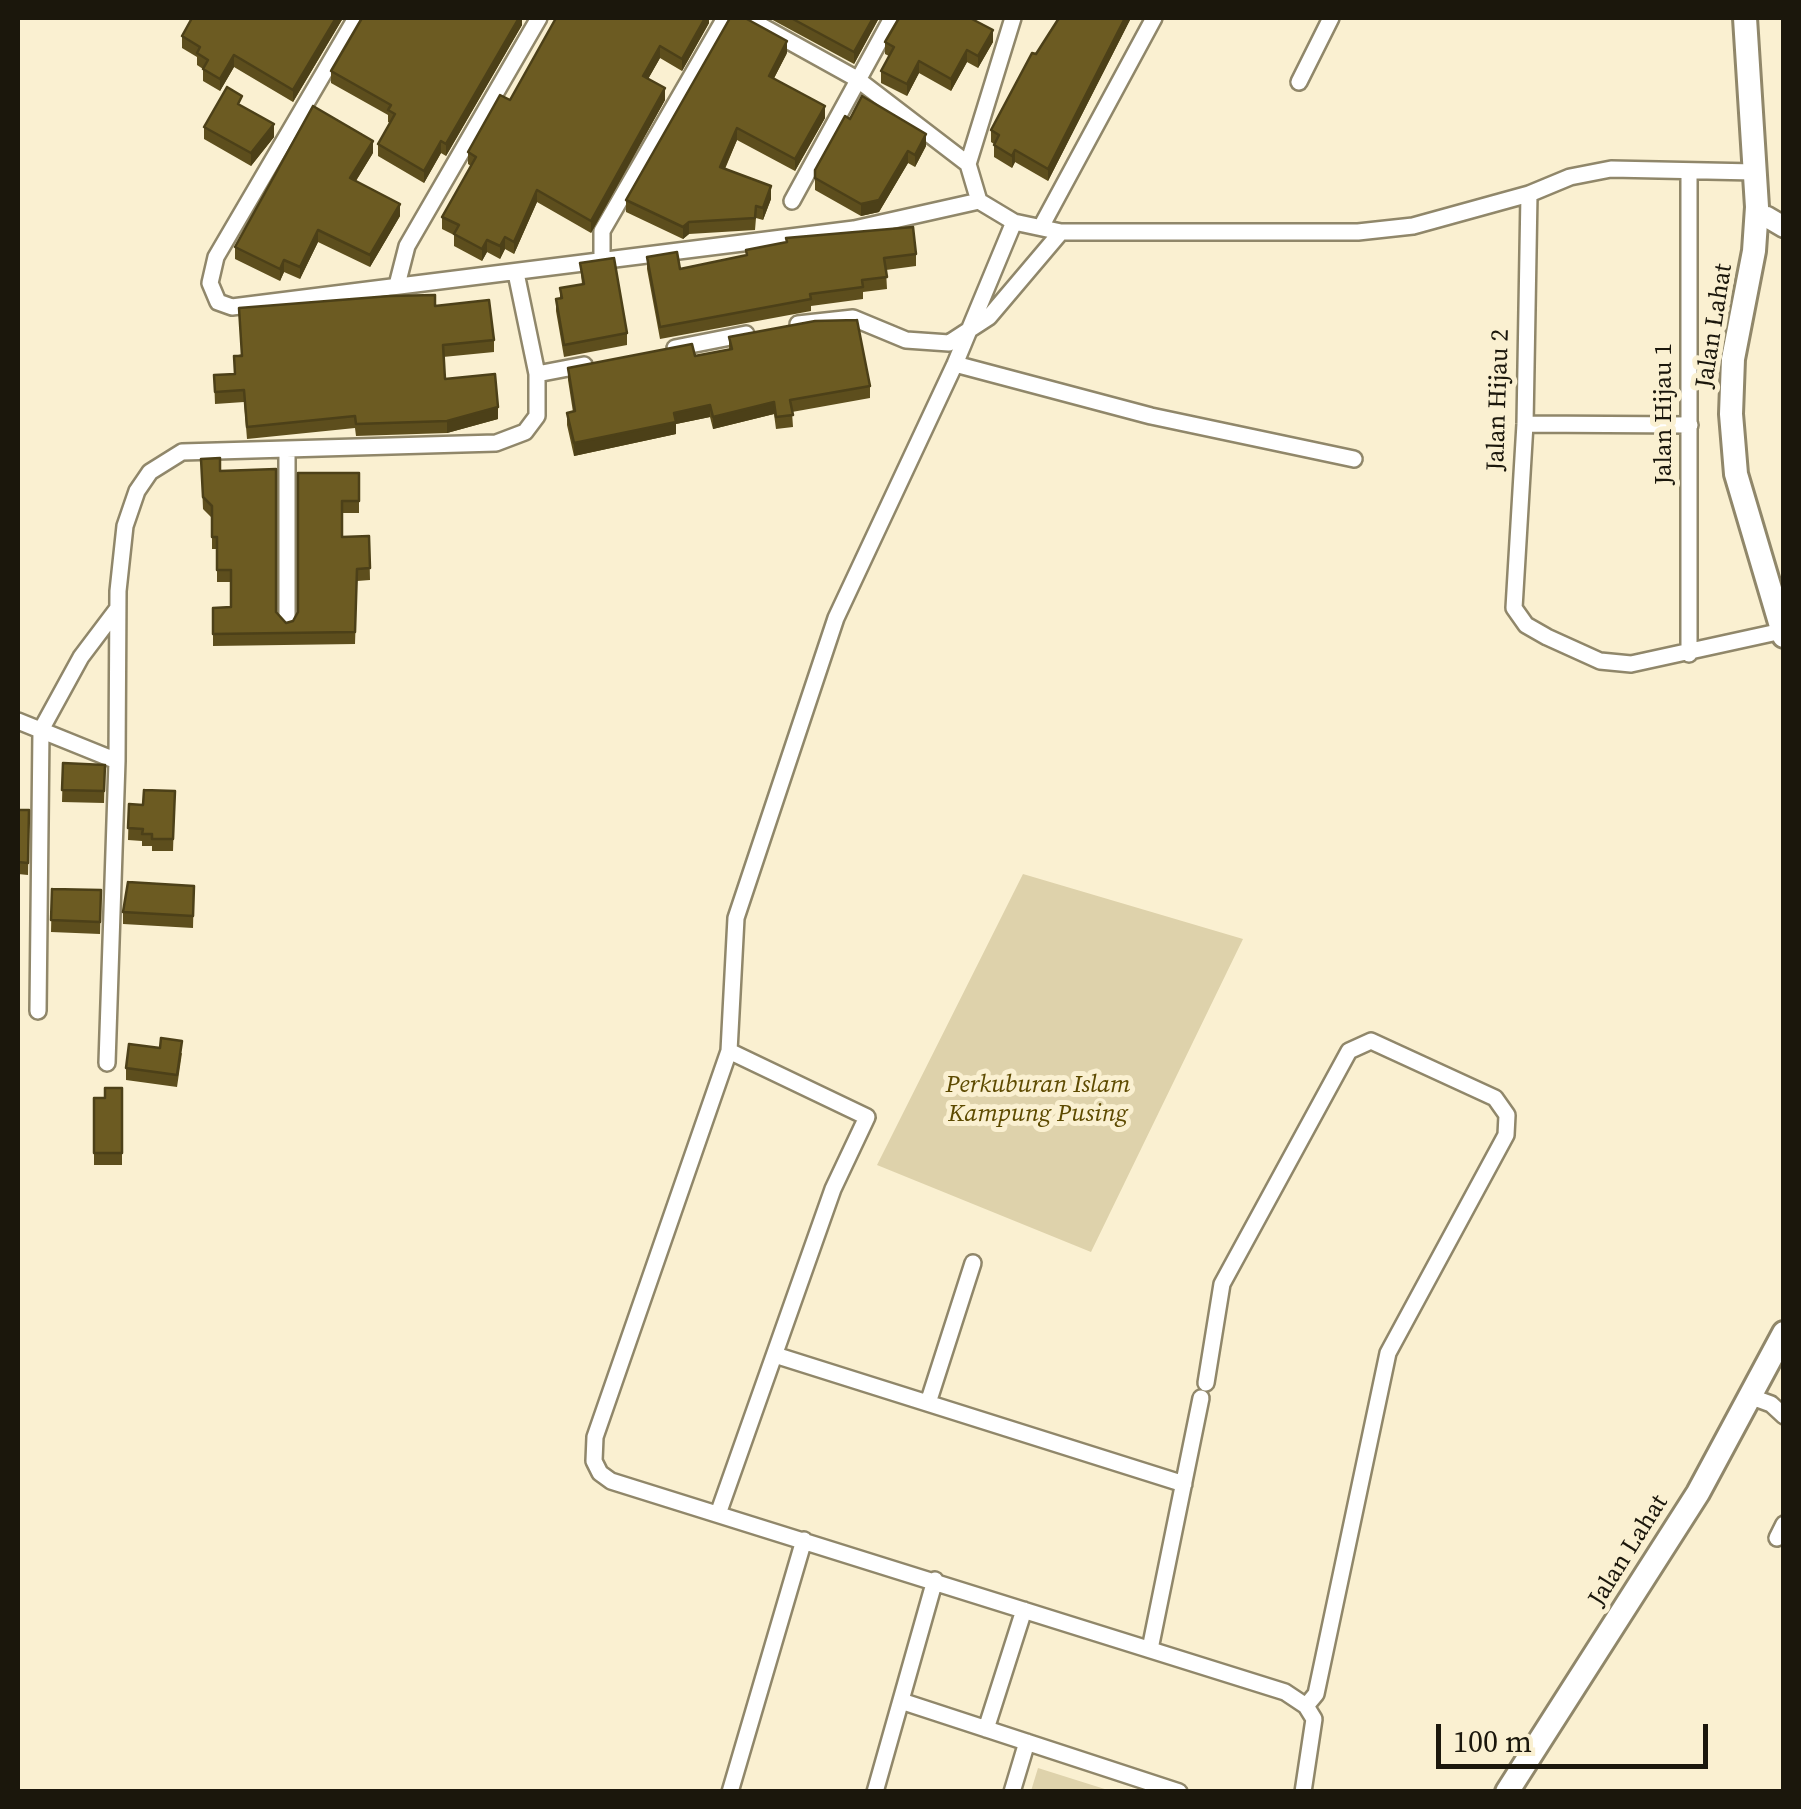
<!DOCTYPE html>
<html>
<head>
<meta charset="utf-8">
<style>
  body { margin:0 }
  #map { position:relative; width:1801px; height:1809px; overflow:hidden; background:#faf0d1; font-family:"Source Serif 4",serif }
  canvas { display:block }
  .frame { position:absolute; inset:0; border:20px solid #1b170c; pointer-events:none }
  .scale { position:absolute; left:1436px; top:1724px; width:272px; height:45px; box-sizing:border-box; border:5px solid #1b170c; border-top:0; padding-left:12px; font-size:30px; line-height:35px; white-space:nowrap; color:#1b170c; -webkit-text-stroke:8px #faf0d1; paint-order:stroke }
</style>
</head>
<body>
<div id="map">
<canvas width="1801" height="1809"></canvas>
<div class="frame"></div>
<div class="scale">100 m</div>
</div>
<script>
const context = document.querySelector('canvas').getContext('2d');
context.lineJoin = 'round';
function fillPath(path, color) { context.fillStyle = color; context.fill(path, 'evenodd'); }
const shape = rows => new Path2D(rows.map(r => 'M' + r).join(''));
function trace(path, color, width, dash) { context.strokeStyle = color; context.lineWidth = width; context.lineCap = dash ? 'butt' : 'round'; context.setLineDash(dash || []); context.stroke(path); }
function label(font, color, halo, rows, align = 'center') {
  context.font = font + ' "Source Serif 4",serif'; context.lineWidth = 10; context.setLineDash([]); context.textBaseline = 'middle'; context.strokeStyle = halo; context.fillStyle = color; for (const [text, x, y, turn = 0] of rows) {
    context.save(); context.translate(x, y); context.rotate((+turn || 0) * Math.PI / 180); context.textAlign = isNaN(turn) ? turn : align; if (halo) context.strokeText(text, 0, 0); context.fillText(text, 0, 0); context.restore();
  }
}
fillPath(shape([
  [1023,874,1243,939,1091,1252,877,1165],
  [1038,1768,1111,1791,1031,1791]
]), '#ded2ab');
const minor = shape([
  [356,18,216,257,210,283,218,302,232,307,854,229,979,201,1014,222,1061,232,1358,232,1413,226,1529,194,1570,177,1611,169,1755,172],
  [747,18,857,79,968,164],
  [1299,82,1331,18],
  [1529,194,1525,424,1514,608,1526,625,1547,637,1600,661,1631,664,1782,631],
  [792,201,892,18],
  [979,201,968,164,1013,18],
  [1041,227,1154,18],
  [602,261,602,231,725,18],
  [397,285,407,246,539,18],
  [798,324,853,318,906,340,949,343,989,317,1061,232],
  [675,348,746,334],
  [955,364,1151,416,1354,459],
  [537,374,584,365],
  [1525,424,1690,425],
  [287,450,287,624],
  [1689,654,1689,174],
  [18,721,117,761,118,591,125,526,137,491,150,472,182,452,496,443,525,432,537,416,537,374,516,273],
  [38,1011,41,730,81,657,118,608],
  [729,1051,736,918,836,618,955,364,1014,222],
  [107,1063,117,761],
  [775,1355,1184,1484],
  [1206,1383,1222,1284,1349,1051,1371,1041,1495,1098,1507,1115,1506,1135,1388,1353,1316,1694,1306,1706],
  [1749,1396,1771,1404,1784,1416],
  [928,1403,973,1263],
  [718,1514,833,1189,867,1117,729,1051,595,1437,594,1461,600,1473,611,1481,1285,1692,1306,1706,1314,1719,1303,1792],
  [1777,1538,1784,1524],
  [1150,1649,1201,1398],
  [901,1701,1179,1792],
  [986,1729,1024,1610],
  [730,1792,804,1540],
  [875,1792,935,1580],
  [1012,1792,1027,1742]
]);
const tertiary = shape([
  [1756,217,1767,217,1784,227]
]);
const secondary = shape([
  [1745,18,1757,207,1754,251,1733,359,1731,414,1736,474,1784,636],
  [1507,1792,1698,1493,1784,1333]
]);
trace(minor, '#90876a', 20);
trace(tertiary, '#90876a', 25);
trace(secondary, '#90876a', 28);
trace(minor, '#fff', 15);
trace(tertiary, '#fff', 20);
trace(secondary, '#fff', 22);
fillPath(shape([
  [343,18,293,102,234,67,220,91,203,81,203,69,197,65,197,57,182,48,182,36],
  [522,18,522,25,446,156,441,153,424,183,378,156,378,144,390,123,388,122,388,115,331,83,331,71],
  [709,18,709,23,682,71,660,58,648,79,665,100,591,233,537,202,514,254,505,249,500,259,487,252,482,261,454,246,454,235,442,229,442,217,471,166,468,164,468,152,510,100],
  [769,18,879,18,854,64],
  [1059,18,1131,18,1048,181,1015,162,1012,168,994,157,994,144,991,142,991,130],
  [885,42,993,42,978,68,967,62,951,91,919,73,907,96,881,83,881,71,889,56,885,54],
  [787,53,774,78,825,118,795,171,737,140,725,169,771,199,763,220,756,218,755,230,689,234,683,239,626,212,626,200],
  [242,107,274,137,251,166,204,139,204,127],
  [926,146,915,167,908,163,879,212,861,216,815,190,815,170],
  [373,153,356,181,400,216,370,267,318,242,300,279,284,272,280,281,235,259,235,247],
  [746,250,916,254,916,266,886,270,887,289,863,292,863,299,811,306,811,311,660,339,647,269,647,257,680,269,746,255],
  [580,263,627,333,627,345,564,357,556,311,556,299,560,299,560,288,582,284],
  [435,306,494,340,494,352,443,357,445,379,498,419,447,433,356,436,355,428,247,439,244,402,215,404,214,375,235,374,234,356],
  [729,337,870,386,870,398,792,412,793,427,776,429,774,414,713,429,710,417,676,424,676,434,574,456,567,425,567,413,573,412,568,380,568,368,695,356,729,349],
  [201,459,220,471,276,612,286,623,293,621,298,612,298,473,359,473,359,513,342,513,342,537,369,536,370,580,357,581,355,644,213,646,213,608,231,607,231,582,217,582,217,549,212,549,212,518,203,509],
  [63,763,105,765,104,803,62,802],
  [175,791,173,851,152,851,152,846,142,846,142,841,128,840,129,804,143,805],
  [18,810,29,810,28,875,18,874],
  [194,886,193,928,123,924,123,912],
  [52,889,101,890,100,934,51,932],
  [182,1053,177,1087,126,1080,126,1068],
  [122,1088,122,1165,94,1165,94,1098,105,1098]
]), '#5d4e1d');
fillPath(shape([
  [336,18,343,18,293,102,293,90],
  [518,18,522,18,522,25,446,156,446,144],
  [705,18,709,18,709,23,682,71,682,59],
  [873,18,879,18,854,64,854,52],
  [1125,18,1131,18,1048,181,1048,169],
  [993,30,993,42,978,68,978,56],
  [787,41,787,53,769,88,769,76],
  [660,46,660,58,643,88,643,76],
  [967,50,967,62,951,91,951,79],
  [234,55,234,67,220,91,220,79],
  [919,61,919,73,907,96,907,84],
  [665,88,665,100,591,233,591,221],
  [825,106,825,118,795,171,795,159],
  [274,124,274,137,251,166,251,153],
  [737,128,737,140,720,179,720,167],
  [926,134,926,146,915,167,915,155],
  [373,141,373,153,350,190,350,178],
  [441,141,441,153,424,183,424,171],
  [1015,150,1015,162,1012,168,1012,156],
  [908,151,908,163,879,212,861,216,861,204],
  [771,186,771,199,763,220,763,208],
  [537,190,537,202,514,254,514,242],
  [400,204,400,216,370,267,370,255],
  [689,222,689,234,683,239,683,227],
  [318,230,318,242,300,279,300,267],
  [505,237,505,249,500,259,500,246],
  [487,240,487,252,482,261,482,249],
  [284,260,284,272,280,281,280,269],
  [774,402,774,414,713,429,713,417],
  [710,405,710,417,676,424,676,434,574,456,574,443,674,413],
  [498,407,498,419,447,433,447,421]
]), '#4c4018');
const building = shape([
  [192,18,336,18,293,90,234,55,220,79,203,69,208,60,197,53,200,47,182,36,192,18],
  [362,18,519,18,446,144,441,141,424,171,378,144,395,114,388,110,391,105,331,71,362,18],
  [556,18,705,18,682,59,660,46,643,76,665,88,591,221,537,190,514,242,505,237,500,246,487,240,482,249,454,234,459,225,442,217,476,157,468,152,500,95,510,100,556,18],
  [730,18,745,18,787,41,769,76,825,106,795,159,737,128,720,167,771,186,763,208,756,206,755,218,689,222,683,227,626,200,730,18],
  [791,18,873,18,854,52,791,18],
  [899,18,970,18,993,30,978,56,967,50,951,79,919,61,907,84,881,71,894,47,885,42,899,18],
  [1059,18,1125,18,1048,169,1015,150,1012,156,994,145,999,135,991,130,1032,53,1036,54,1059,18],
  [227,87,242,96,238,104,274,124,251,153,204,127,227,87],
  [862,96,926,134,915,155,908,151,879,200,861,204,815,178,815,170,845,116,850,119,862,96],
  [313,106,373,141,350,178,400,204,370,255,318,230,300,267,284,260,280,269,235,247,313,106],
  [913,227,916,254,884,258,887,277,862,280,863,287,810,294,811,299,660,327,647,257,677,252,680,269,747,255,746,250,787,242,786,238,913,227],
  [614,258,627,333,564,345,556,299,562,298,560,288,584,284,580,263,614,258],
  [435,295,435,306,489,300,494,340,443,345,445,379,495,374,498,407,447,421,356,424,355,416,247,427,244,390,215,392,214,375,235,374,234,356,242,356,239,308,390,296,435,295],
  [857,320,870,386,790,400,793,415,776,417,774,402,713,417,710,405,674,413,676,422,574,443,567,413,575,411,568,368,692,344,695,356,732,349,729,337,815,321,857,320],
  [220,458,220,471,276,469,276,612,286,623,293,621,298,612,298,473,359,473,359,501,342,501,342,537,369,536,370,568,357,569,355,632,213,634,213,608,231,607,231,570,217,570,217,537,212,537,212,506,203,497,201,459,220,458],
  [63,763,105,765,104,791,62,790,63,763],
  [144,790,175,791,173,839,152,839,152,834,142,834,143,829,128,828,129,804,143,805,144,790],
  [18,810,29,810,28,863,18,862,18,810],
  [128,882,194,886,193,916,123,912,128,882],
  [52,889,101,890,100,922,51,920,52,889],
  [161,1038,182,1041,177,1075,126,1068,129,1044,160,1048,161,1038],
  [105,1088,122,1088,122,1153,94,1153,94,1098,105,1098,105,1088]
]);
fillPath(building, '#6c5b22');
trace(building, '#4c4018', 2.5);
label('25px', '#1b170c', '#faf0d1', [
  ["Jalan Lahat",1715,326,-81],
  ["Jalan Hijau 2",1499,400,-88],
  ["Jalan Hijau 1",1665,414,-90],
  ["Jalan Lahat",1629,1551,-58]
]);
label('italic 25px', '#5d4a00', '#faf0d1', [
  ["Perkuburan Islam",1038,1086],
  ["Kampung Pusing",1038,1115]
]);
</script>
</body>
</html>
